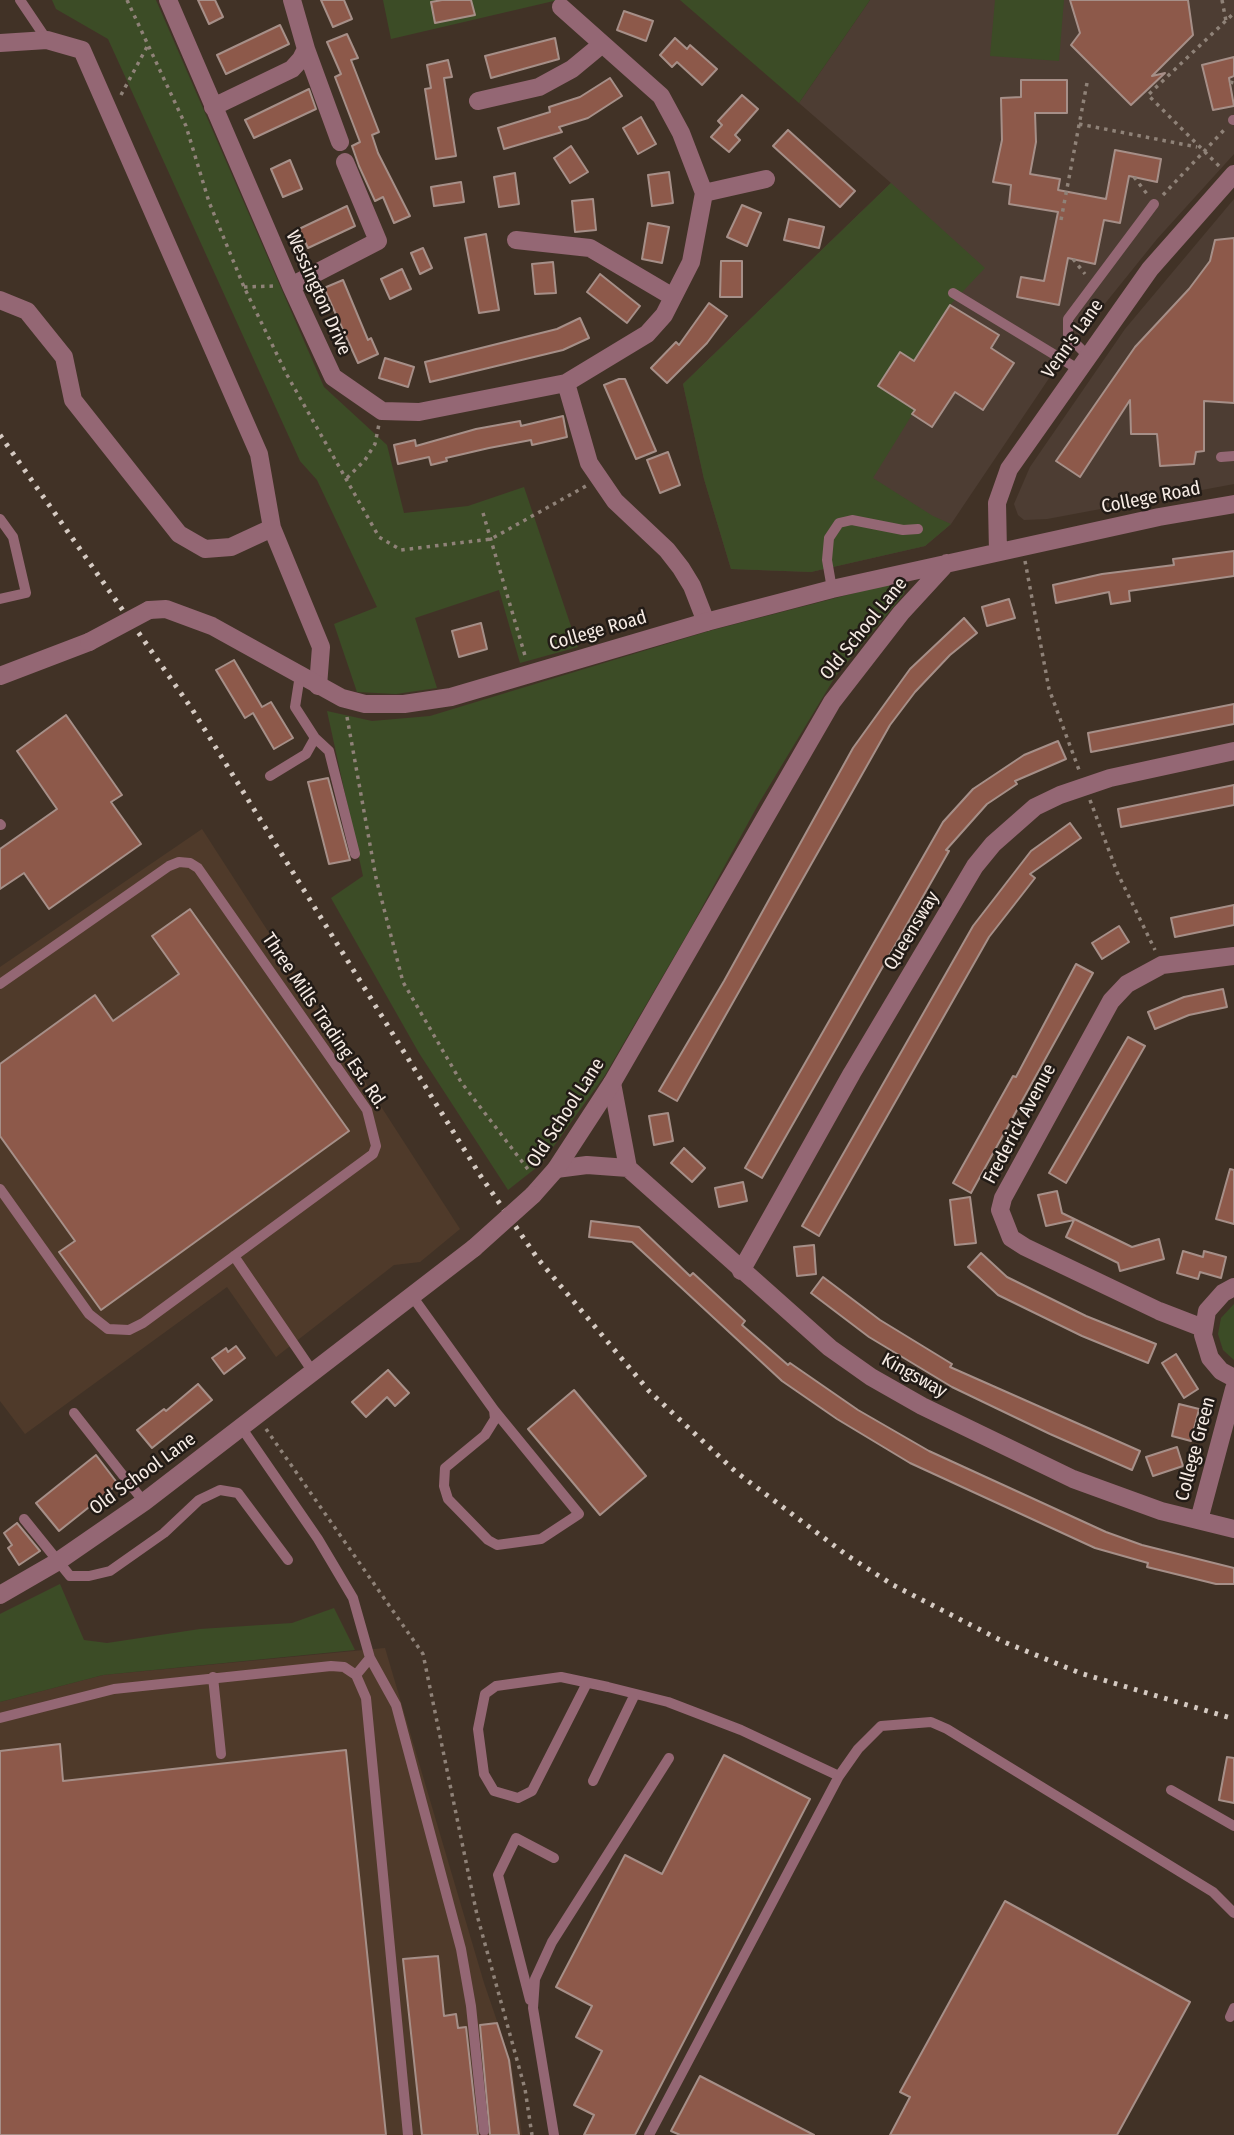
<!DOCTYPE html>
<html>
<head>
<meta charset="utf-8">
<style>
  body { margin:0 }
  canvas { display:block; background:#413226 }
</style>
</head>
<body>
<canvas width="1234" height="2135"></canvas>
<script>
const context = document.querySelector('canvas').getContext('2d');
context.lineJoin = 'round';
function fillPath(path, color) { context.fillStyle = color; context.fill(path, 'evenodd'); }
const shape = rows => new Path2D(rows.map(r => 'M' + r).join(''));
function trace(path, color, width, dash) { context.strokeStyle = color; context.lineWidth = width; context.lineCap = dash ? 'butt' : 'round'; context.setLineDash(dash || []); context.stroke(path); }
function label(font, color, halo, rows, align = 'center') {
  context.font = font + ' "Fira Sans Condensed",sans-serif'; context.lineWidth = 5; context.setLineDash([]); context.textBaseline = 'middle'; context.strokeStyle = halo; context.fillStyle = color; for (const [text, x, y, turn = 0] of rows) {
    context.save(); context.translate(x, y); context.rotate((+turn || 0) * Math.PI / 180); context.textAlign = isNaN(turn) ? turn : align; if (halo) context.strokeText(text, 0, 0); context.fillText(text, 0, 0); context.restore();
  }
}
fillPath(shape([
  [202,829,460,1229,420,1262,394,1265,276,1357,227,1287,25,1434,0,1401,0,967],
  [385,1648,484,1983,511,2062,522,2135,0,2135,0,1702,103,1675]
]), '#4f3a2a');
fillPath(shape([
  [870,0,1234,0,1234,154,1157,239,1070,347,951,524,925,546,811,572,731,569,704,479,683,384,891,183,799,103],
  [1234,199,1234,484,1047,519,1024,520,1018,515,1014,504,1030,467,1125,329]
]), '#4d3d33');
fillPath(shape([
  [52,0,156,0,324,387,387,445,404,513,468,506,524,487,578,647,520,663,499,590,415,618,437,688,396,694,357,692,334,624,377,607,317,480,300,461,108,39,56,9],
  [383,0,558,0,391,39],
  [680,0,870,0,799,103],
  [995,0,1064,0,1059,61,990,56],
  [891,183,985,268,950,305,914,361,900,353,878,386,915,410,873,478,933,516,951,524,925,546,811,572,731,569,704,479,683,384],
  [901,581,906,587,904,594,835,677,759,803,689,931,605,1075,541,1164,508,1190,419,1053,331,898,363,876,327,711,372,721,430,716,709,631],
  [1234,1304,1234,1360,1223,1350,1218,1334,1221,1318],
  [60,1584,84,1640,107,1643,200,1629,292,1623,334,1608,355,1650,103,1675,0,1702,0,1614]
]), '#3c4c26');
const building = shape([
  [198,0,215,0,223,17,209,24,198,0],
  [321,0,344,0,352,19,333,27,321,0],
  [442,0,471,0,475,15,435,23,431,2,442,0],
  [1070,0,1188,0,1193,35,1152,76,1165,73,1131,105,1071,45,1080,33,1070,0],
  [624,11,653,21,646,41,617,30,624,11],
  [280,25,289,44,226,74,217,55,280,25],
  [347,34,358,58,351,60,379,132,372,135,378,153,410,216,394,223,383,197,375,201,359,166,352,146,360,142,335,77,341,74,327,42,347,34],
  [555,38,559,59,491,78,485,56,555,38],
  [675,38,687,49,690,45,717,69,702,85,677,62,672,67,660,55,675,38],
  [1234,57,1234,76,1229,78,1234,106,1213,110,1202,65,1234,57],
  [448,60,452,77,444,78,456,156,436,159,425,89,431,88,427,65,448,60],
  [610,78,622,96,588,118,559,127,562,132,504,149,498,128,550,112,549,107,580,97,610,78],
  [1021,80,1067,80,1067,113,1035,113,1036,142,1030,174,1060,179,1058,190,1106,199,1115,150,1161,159,1157,182,1129,176,1120,223,1104,220,1095,264,1068,258,1059,305,1017,297,1021,277,1044,281,1058,212,1009,204,1011,185,993,182,1002,140,1001,98,1021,97,1021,80],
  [309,89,316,109,254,138,245,120,309,89],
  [742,95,758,109,735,135,740,140,729,152,711,137,722,125,718,121,742,95],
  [641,117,656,144,638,154,623,128,641,117],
  [788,130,855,191,840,207,773,146,788,130],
  [571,146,588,172,570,183,554,158,571,146],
  [290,160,302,189,283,197,271,169,290,160],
  [669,172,673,203,652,206,648,175,669,172],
  [515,173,519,204,499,207,494,177,515,173],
  [461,182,464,202,434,206,431,187,461,182],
  [593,199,596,230,575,232,572,201,593,199],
  [742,205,761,213,747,246,727,237,742,205],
  [347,206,355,226,308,248,299,229,347,206],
  [789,219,824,227,819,248,784,240,789,219],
  [648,223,669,227,662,263,642,259,648,223],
  [486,234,499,310,479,313,465,238,486,234],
  [1234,238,1234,403,1204,401,1204,451,1196,452,1194,464,1160,466,1157,434,1131,434,1130,400,1080,477,1056,461,1135,347,1189,289,1210,261,1215,240,1234,238],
  [423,248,432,268,420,274,411,253,423,248],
  [721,261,742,261,742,297,720,297,721,261],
  [553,262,556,293,535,294,532,264,553,262],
  [402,269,411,289,390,299,381,279,402,269],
  [600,274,640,306,627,323,587,292,600,274],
  [343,280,368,340,371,338,378,354,358,363,324,288,343,280],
  [709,303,727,316,707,343,667,383,651,368,676,342,679,345,709,303],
  [950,305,999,335,991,348,1014,363,983,410,955,392,932,427,912,414,915,410,878,386,900,352,914,361,950,305],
  [580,318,589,338,563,350,430,382,425,362,557,329,580,318],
  [385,358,414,367,408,387,379,378,385,358],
  [619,379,625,379,656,451,636,459,604,385,619,379],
  [563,416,567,437,532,445,531,440,489,448,446,458,447,461,431,465,429,457,398,464,394,445,415,440,416,446,476,429,520,421,521,426,563,416],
  [668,452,680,485,660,493,647,460,668,452],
  [1234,551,1234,576,1129,591,1130,601,1111,604,1109,592,1056,603,1053,585,1102,574,1174,565,1173,559,1234,551],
  [1009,599,1015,618,987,626,982,607,1009,599],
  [964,618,977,633,950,655,915,692,890,725,677,1101,659,1091,724,981,853,748,910,669,964,618],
  [481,623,487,649,459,657,452,631,481,623],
  [234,660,262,707,271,702,293,738,274,749,253,713,245,718,216,670,234,660],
  [1234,704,1234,724,1091,752,1088,733,1234,704],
  [66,715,122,795,111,802,141,844,49,909,24,873,0,889,0,849,57,809,17,751,66,715],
  [1058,741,1066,759,1015,781,1017,784,987,804,946,850,949,851,762,1178,745,1168,943,822,973,789,1024,755,1058,741],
  [328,778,350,860,329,864,308,782,328,778],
  [1234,785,1234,805,1121,827,1118,809,1234,785],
  [1070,823,1081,838,1030,874,1035,878,989,937,819,1236,802,1226,973,926,1031,851,1070,823],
  [1234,905,1234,925,1175,937,1171,918,1234,905],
  [190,909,349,1131,101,1310,59,1252,75,1241,0,1136,0,1064,95,995,113,1021,179,974,152,936,190,909],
  [1119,926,1129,942,1102,959,1092,943,1119,926],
  [1076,964,1093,973,971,1193,953,1183,1013,1076,1016,1077,1076,964],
  [1223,989,1227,1007,1189,1015,1155,1029,1148,1012,1184,997,1223,989],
  [1128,1037,1145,1046,1066,1183,1049,1173,1128,1037],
  [668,1113,673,1141,654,1145,649,1116,668,1113],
  [684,1148,705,1168,692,1182,671,1163,684,1148],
  [1230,1169,1234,1170,1234,1224,1216,1219,1230,1169],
  [743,1182,747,1201,719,1207,715,1188,743,1182],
  [1057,1191,1062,1213,1132,1247,1159,1239,1164,1259,1120,1271,1118,1263,1066,1237,1074,1220,1046,1226,1038,1195,1057,1191],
  [970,1197,976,1243,955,1245,950,1200,970,1197],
  [591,1221,639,1227,690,1276,693,1273,745,1321,742,1325,788,1365,790,1363,858,1410,929,1451,1106,1532,1142,1545,1234,1568,1234,1584,1216,1584,1147,1567,1148,1563,1095,1548,910,1463,837,1419,782,1381,632,1242,589,1237,591,1221],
  [814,1245,816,1274,797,1276,794,1247,814,1245],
  [1183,1251,1203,1257,1204,1251,1226,1257,1221,1278,1200,1272,1198,1279,1177,1273,1183,1251],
  [981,1253,1007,1277,1086,1316,1156,1344,1148,1363,1082,1336,998,1295,968,1267,981,1253],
  [823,1277,880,1320,952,1364,950,1367,1140,1451,1132,1470,1050,1434,952,1387,869,1337,811,1293,823,1277],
  [236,1346,245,1358,224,1374,212,1358,226,1348,228,1352,236,1346],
  [1176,1354,1198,1389,1184,1398,1162,1363,1176,1354],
  [388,1370,409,1393,395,1406,387,1397,366,1417,352,1402,388,1370],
  [198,1384,212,1400,152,1448,137,1430,164,1409,166,1411,198,1384],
  [574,1390,646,1476,600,1515,528,1429,574,1390],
  [1179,1404,1199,1409,1191,1441,1172,1436,1179,1404],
  [1177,1447,1183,1466,1153,1476,1146,1457,1177,1447],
  [96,1455,118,1484,59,1531,36,1503,96,1455],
  [17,1523,40,1551,19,1565,8,1548,12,1545,4,1533,17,1523],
  [60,1744,63,1781,346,1750,386,2135,0,2135,0,1751,60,1744],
  [724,1755,810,1799,635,2135,584,2135,594,2115,574,2105,602,2051,576,2037,592,2006,556,1987,625,1855,662,1874,724,1755],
  [1227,1757,1234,1758,1234,1803,1219,1800,1227,1757],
  [1005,1901,1190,2002,1117,2135,890,2135,910,2097,900,2092,1005,1901],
  [438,1956,444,2016,456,2014,458,2028,466,2027,478,2135,422,2135,403,1959,438,1956],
  [497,2023,509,2060,519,2135,490,2135,480,2025,497,2023],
  [700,2076,814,2135,680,2135,671,2131,700,2076]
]);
fillPath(building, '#8d594a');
trace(building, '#a68f88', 2);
trace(shape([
  [127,0,186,126,209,202,244,287,287,375,379,537,401,550,491,539,586,486],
  [1222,0,1226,21],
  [1230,82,1234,83],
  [121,95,148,45],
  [1079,124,1197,147],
  [1219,166,1148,95,1234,13],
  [1134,177,1147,194],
  [1163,195,1225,129],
  [1061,220,1087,83],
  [1073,259,1085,274],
  [244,287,274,286],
  [347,478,365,460,375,444,379,424],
  [483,513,526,659],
  [1025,561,1049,689,1079,770],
  [347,717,376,878,403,982,461,1082,530,1172],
  [1090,800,1117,872,1155,950],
  [266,1429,423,1654,477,1915,525,2089,532,2135]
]), '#8f8278', 3.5, [3.5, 5]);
trace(shape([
  [20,0,47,40],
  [1233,120,1234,120],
  [953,293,1078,369],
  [1087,355,1068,336,1068,319,1154,204],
  [1221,457,1234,456],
  [0,519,13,537,26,593,0,599],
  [832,589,827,560,829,538,839,523,852,520,903,530,918,529],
  [315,738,329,751,355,854],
  [270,776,306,754,315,738,295,707,300,675],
  [0,824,1,825],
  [0,984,169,866,179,862,190,863,198,868,367,1110,376,1146,373,1154,143,1323,129,1330,108,1329,89,1314,0,1189],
  [234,1256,313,1372],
  [412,1296,494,1410,495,1419,485,1435,445,1468,444,1486,448,1499,488,1540,497,1545,541,1539,579,1514,494,1410],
  [74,1413,144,1502],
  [241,1427,318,1539,353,1598,370,1658,356,1675],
  [24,1519,70,1576,89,1576,110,1571,164,1533,199,1500,220,1490,238,1493,288,1560],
  [370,1658,396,1705,461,1949,471,2006,484,2131],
  [213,1677,221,1754],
  [587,1683,532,1791,518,1798,494,1791,484,1774,478,1729,485,1694,496,1686,561,1677,608,1687,668,1702,741,1730,839,1776],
  [0,1718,114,1689,331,1666,344,1667,356,1675,366,1698,408,2135],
  [593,1781,635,1694],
  [1171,1790,1234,1826],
  [530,2000,498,1875,516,1838,554,1858],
  [1230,2017,1234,2008],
  [554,2135,533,2008,535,1979,552,1942,669,1758],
  [649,2135,839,1776,858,1749,881,1726,931,1722,947,1729,1213,1892,1234,1913]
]), '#946774', 10);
trace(shape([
  [168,0,291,286,333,377,382,411,419,412,566,383],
  [561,7,661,96,681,133,704,193,691,262,664,315,647,334,566,383,589,463,615,501,667,550,681,568,692,586,706,622],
  [0,43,47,40,82,50,259,454,272,528,321,647,318,686],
  [306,49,340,142],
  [478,101,539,87,572,69,601,45],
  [213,107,292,69,301,59,306,49,292,0],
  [704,193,766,179],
  [516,240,590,248,673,297],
  [291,286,378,241,345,162],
  [0,300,27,311,64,357,73,400,179,534,205,549,231,547,272,528],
  [612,1083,628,1168],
  [556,1169,587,1165,628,1168,830,1348,871,1377,922,1406,1073,1479,1161,1511,1234,1529],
  [741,1271,852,1073,975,866,993,844,1035,807,1060,795,1110,778,1234,751],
  [1234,1287,1223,1293,1207,1311,1203,1335,1210,1358,1221,1371,1234,1378],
  [1203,1328,1159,1311,1025,1247,1011,1238,1000,1210,1003,1198,1111,1001,1127,984,1162,965,1234,956],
  [1199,1520,1234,1389]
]), '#946774', 18);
trace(shape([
  [998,552,997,503,1009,469,1150,269,1234,174],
  [149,610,166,609,212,626,342,698,365,704,404,704,451,697,706,622,832,589,1159,517,1234,504],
  [0,676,89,642],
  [533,1195,556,1169,612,1083,832,702,901,613,947,563],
  [0,1595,57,1562,144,1502,474,1248]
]), '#946774', 18);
trace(shape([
  [0,435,192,709,480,1175,538,1259,649,1391,736,1472,848,1556,893,1585,1004,1642,1080,1673,1234,1719]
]), '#d5cac2', 5, [3.5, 7]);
trace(shape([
  [89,642,149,610],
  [474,1248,533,1195]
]), '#946774', 18);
label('19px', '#f6ebe4', '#221b16', [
  ["Wessington Drive",318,293,66],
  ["Venn's Lane",1073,339,-55],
  ["College Road",1151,498,-11],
  ["Old School Lane",864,629,-51],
  ["College Road",598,631,-16],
  ["Queensway",912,931,-59],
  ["Three Mills Trading Est. Rd.",324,1021,56],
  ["Old School Lane",566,1113,-57],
  ["Frederick Avenue",1020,1124,-62],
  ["Kingsway",914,1376,29],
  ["College Green",1196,1449,-75],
  ["Old School Lane",143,1474,-36]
]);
</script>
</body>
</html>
